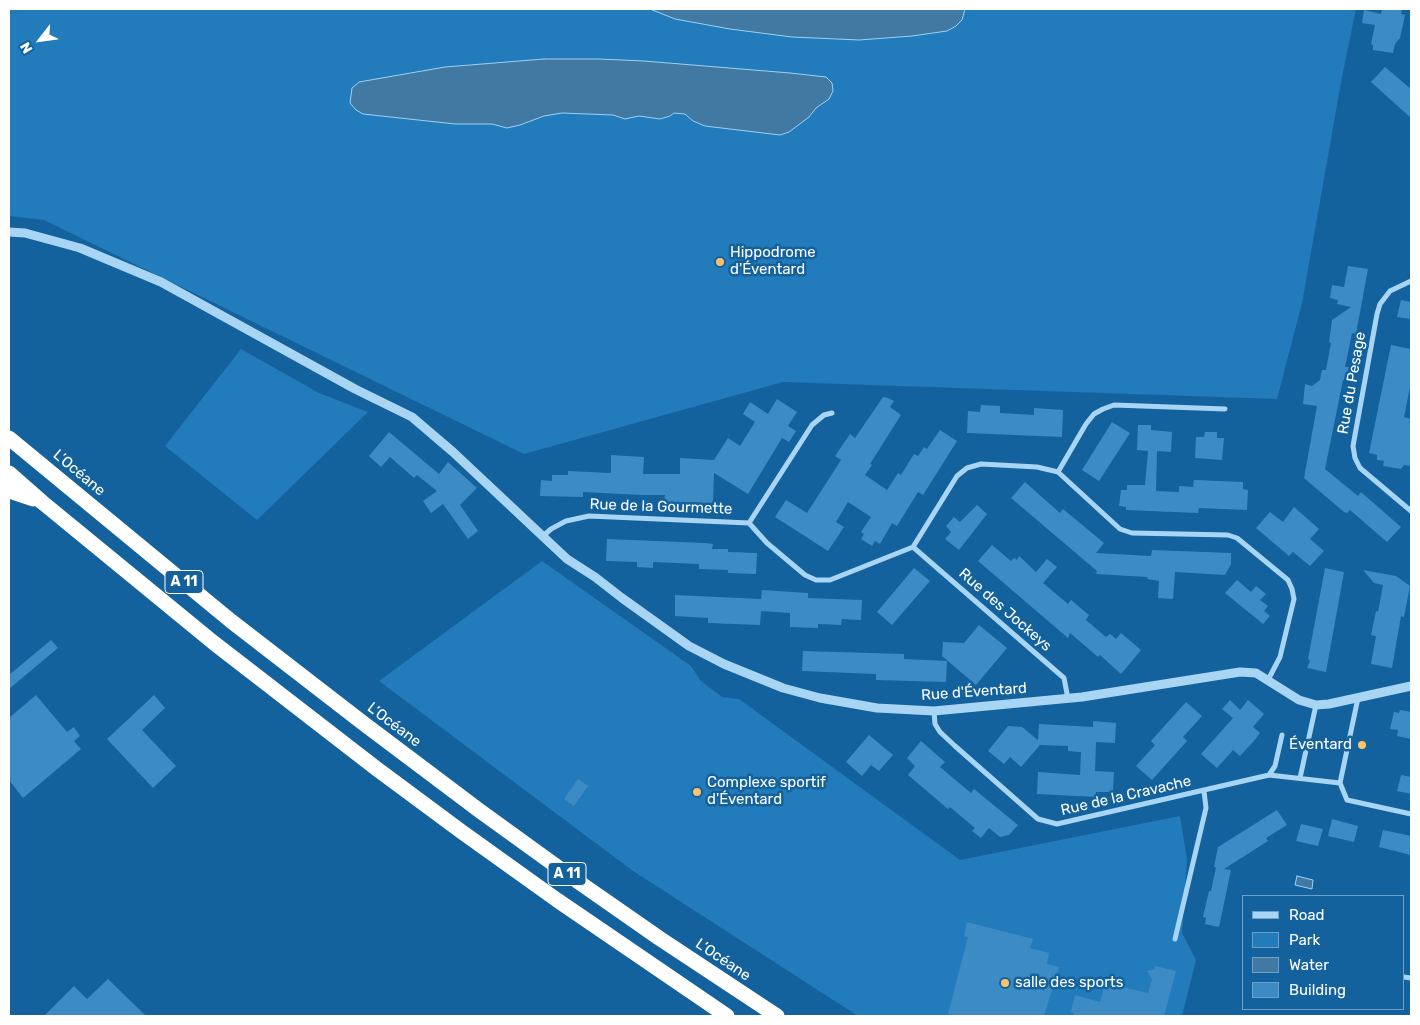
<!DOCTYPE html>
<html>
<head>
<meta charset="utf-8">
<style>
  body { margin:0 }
  #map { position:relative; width:1420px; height:1025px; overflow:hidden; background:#13629d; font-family:Rubik,sans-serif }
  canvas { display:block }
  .frame { position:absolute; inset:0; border:10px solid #fff; pointer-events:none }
  .legend { position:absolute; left:1242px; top:895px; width:162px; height:115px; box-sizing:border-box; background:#13629d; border:1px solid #71a1c4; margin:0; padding:6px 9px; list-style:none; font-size:15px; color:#fff }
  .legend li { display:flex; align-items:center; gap:10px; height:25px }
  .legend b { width:25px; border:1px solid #71a1c4 }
  .north { position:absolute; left:15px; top:15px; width:50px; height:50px; -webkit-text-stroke:4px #13629d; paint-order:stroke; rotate:240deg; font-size:14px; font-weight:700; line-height:20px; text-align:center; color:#fff }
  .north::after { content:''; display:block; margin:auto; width:18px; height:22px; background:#fff; clip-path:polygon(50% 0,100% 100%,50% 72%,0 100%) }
</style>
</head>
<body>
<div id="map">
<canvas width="1420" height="1025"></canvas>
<div class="frame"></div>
<ul class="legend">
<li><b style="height:6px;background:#a9d5f4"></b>Road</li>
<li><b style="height:14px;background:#227bba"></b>Park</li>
<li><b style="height:14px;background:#4279a3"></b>Water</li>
<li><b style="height:14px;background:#3c8bc4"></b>Building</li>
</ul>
<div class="north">N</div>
</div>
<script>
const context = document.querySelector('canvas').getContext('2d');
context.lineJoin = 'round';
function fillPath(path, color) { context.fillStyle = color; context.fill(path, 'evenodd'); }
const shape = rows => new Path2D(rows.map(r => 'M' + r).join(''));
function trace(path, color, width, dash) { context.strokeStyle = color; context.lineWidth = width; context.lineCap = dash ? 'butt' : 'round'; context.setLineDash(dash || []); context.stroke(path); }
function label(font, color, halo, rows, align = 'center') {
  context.font = font + ' Rubik,sans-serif'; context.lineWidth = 5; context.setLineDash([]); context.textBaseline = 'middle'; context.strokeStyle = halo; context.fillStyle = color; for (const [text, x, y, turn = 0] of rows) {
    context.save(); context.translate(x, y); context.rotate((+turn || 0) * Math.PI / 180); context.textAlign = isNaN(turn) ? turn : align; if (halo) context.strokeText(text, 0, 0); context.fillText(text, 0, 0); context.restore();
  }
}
fillPath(shape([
  [9,9,1356,9,1342,77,1302,303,1277,399,783,382,524,454,44,220,9,216],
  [241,349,319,393,368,412,257,520,165,446],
  [542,561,691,666,701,681,722,697,739,699,960,860,1180,816,1187,859,1182,933,1196,960,1182,1016,858,1016,633,871,379,681]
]), '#227bba');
const water = shape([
  [650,9,965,9,962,20,956,26,947,31,912,36,859,40,792,37,730,29,675,19,650,9],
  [544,59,600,59,644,61,790,73,826,77,832,83,833,91,829,99,816,108,809,117,789,132,780,135,705,126,693,121,685,114,674,113,670,116,660,119,639,116,625,119,613,115,562,113,544,116,520,125,507,128,492,124,455,124,363,114,356,110,350,103,352,88,359,82,445,67,544,59],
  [1297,876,1313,880,1312,889,1295,885,1297,876]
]);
fillPath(water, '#4279a3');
trace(water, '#9bd2f7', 1);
fillPath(shape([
  [1382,9,1402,9,1401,14,1405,15,1400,38,1395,44,1393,53,1373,50,1373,45,1371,44,1375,25,1362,23,1364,10,1381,14],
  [1385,67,1411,89,1411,118,1371,82],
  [1348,266,1368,269,1356,334,1352,333,1345,367,1350,367,1347,381,1343,380,1325,469,1358,496,1361,492,1401,527,1387,542,1350,510,1347,513,1344,512,1304,478,1317,406,1303,404,1305,384,1312,386,1320,380,1322,370,1326,370,1331,343,1329,342,1332,320,1351,307,1337,304,1338,300,1330,298,1332,285,1344,287],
  [1401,300,1411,302,1411,319,1397,317],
  [1391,345,1411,349,1411,383,1404,417,1411,419,1411,466,1404,465,1401,469,1383,466,1384,461,1377,460,1377,455,1369,453],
  [883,397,888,398,894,401,890,407,901,415,870,464,872,465,865,475,887,490,898,473,901,475,914,454,918,456,924,447,927,449,940,430,957,441,923,495,918,492,897,526,892,523,880,544,875,541,872,546,861,539,864,534,861,532,871,517,848,502,836,522,844,527,828,551,775,517,786,500,807,513,841,460,835,456,850,434,855,438],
  [777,399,797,412,788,426,796,431,789,442,782,438,748,494,714,473,713,503,664,502,665,495,642,495,583,492,583,497,540,496,541,480,552,481,552,475,568,475,568,471,611,473,611,455,644,457,643,474,680,474,680,458,714,460,728,438,740,446,755,422,743,414,750,402,768,414],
  [981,405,1000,406,1000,413,1034,415,1034,408,1063,410,1062,437,967,433,968,411,980,412],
  [1112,422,1130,433,1099,481,1082,470],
  [1138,425,1151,425,1151,430,1172,432,1171,452,1157,451,1156,491,1179,492,1179,486,1193,487,1194,480,1243,482,1243,489,1248,490,1247,510,1199,508,1198,513,1126,510,1126,507,1119,506,1121,490,1127,490,1127,485,1145,485,1148,451,1137,450],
  [389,432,439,474,448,462,477,488,460,505,478,531,468,539,443,504,431,513,423,501,437,491,417,475,414,478,390,457,381,467,369,456],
  [1205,432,1217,432,1217,438,1224,438,1222,460,1195,458,1196,437,1204,437],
  [1025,482,1060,513,1063,509,1104,543,1096,553,1151,556,1152,550,1231,553,1231,564,1225,575,1175,572,1173,599,1158,598,1159,581,1147,579,1148,577,1096,574,1097,571,1011,498],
  [977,505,987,514,959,550,945,539,951,532,946,526,954,517,960,522],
  [1294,507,1319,529,1310,539,1324,551,1310,566,1293,552,1289,556,1256,528,1270,512,1283,522],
  [607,539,705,543,713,544,712,549,728,549,728,552,757,553,756,574,728,573,728,570,699,569,699,564,653,562,653,568,637,567,637,562,606,561],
  [992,545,1011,561,1014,558,1017,560,1019,556,1036,572,1047,559,1057,567,1043,583,1068,604,1071,600,1089,615,1086,620,1106,637,1110,634,1116,639,1121,633,1141,650,1121,674,1100,655,1098,657,1070,633,1068,638,978,561],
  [914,568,930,581,892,625,877,612],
  [1325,568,1344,572,1326,672,1307,668,1310,661,1308,659],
  [1363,570,1396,576,1410,586,1404,617,1401,616,1392,668,1371,664,1376,636,1371,635,1376,611,1378,612,1383,585,1374,583],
  [1237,580,1251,592,1256,586,1266,594,1260,600,1268,606,1264,611,1270,616,1263,624,1225,593],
  [762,590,808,593,808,598,862,600,861,620,842,619,841,625,818,624,818,628,790,627,790,613,761,611,760,625,708,623,708,618,675,616,675,595,761,599],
  [979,625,1007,648,976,685,942,656,943,642,964,643],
  [51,640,58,648,9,689,9,675],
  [803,651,904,654,904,659,947,661,946,682,876,680,876,674,802,671],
  [36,695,67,732,74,727,80,736,74,741,81,749,23,798,9,780,9,718],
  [154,695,165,708,142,730,176,766,153,788,107,739],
  [1230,700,1240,710,1248,700,1264,714,1253,727,1260,733,1254,741,1240,756,1233,750,1217,768,1201,754,1233,718,1222,709],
  [1186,702,1202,716,1183,737,1187,741,1152,780,1136,766,1155,745,1151,741],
  [1400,710,1411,712,1411,739,1397,736,1398,730,1390,729,1394,712,1399,713],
  [1093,721,1116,723,1115,743,1096,742,1095,771,1114,772,1113,792,1096,792,1096,797,1037,794,1038,772,1080,775,1081,752,1068,751,1068,746,1040,745,1021,767,1010,757,1004,764,988,751,1008,726,1022,727,1038,740,1039,724,1093,727],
  [869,735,893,755,879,771,871,765,862,776,846,762],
  [921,741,945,762,940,767,953,778,971,793,974,789,1018,825,1009,835,1000,837,989,828,981,838,972,831,975,828,950,807,948,809,908,775,915,766,907,758],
  [1401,775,1411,777,1411,794,1397,791],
  [578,779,588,786,574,806,564,799],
  [1277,810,1287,825,1266,838,1268,841,1224,869,1231,870,1219,927,1205,924,1206,918,1203,917,1209,891,1211,891,1216,867,1214,867,1218,847],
  [1332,819,1358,826,1354,842,1328,836],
  [1301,824,1323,829,1318,846,1296,841],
  [1383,830,1411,836,1411,855,1379,847],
  [967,922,1033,939,1030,948,1049,953,1047,964,1059,967,1044,1016,958,1016,948,1014,968,937,964,936],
  [1155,966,1176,971,1164,1016,1073,1016,1074,1013,1071,1012,1075,995,1100,1002,1105,983,1148,993,1152,979,1147,971,1155,969],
  [108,979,146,1016,44,1016,74,986,87,999]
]), '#3c8bc4');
trace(shape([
  [1411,281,1390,291,1380,304,1377,314,1353,446,1355,458,1360,468,1411,511],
  [1058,472,1086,424,1094,414,1103,409,1114,405,1225,409],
  [749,523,812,425,824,415,832,413],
  [543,536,551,529,566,521,589,516,749,523,767,543,805,575,816,580,830,580,913,547,957,476,967,468,981,464,1037,467,1058,472,1120,529,1132,533,1228,535,1237,538,1288,580,1292,589,1294,599,1280,657,1268,680],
  [913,547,1064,678,1068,699],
  [1358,698,1340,783,1347,800,1411,814],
  [934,711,935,724,940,732,955,746,1038,819,1057,824,1269,775,1275,766,1282,735],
  [1269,775,1340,783],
  [1300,778,1316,705],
  [1175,939,1206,808,1204,791],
  [1404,977,1411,978]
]), '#a9d5f4', 5);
trace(shape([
  [9,232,25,233,80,248,161,282,355,389,412,417,453,452,567,559,595,577,622,598,689,646,724,664,783,688,820,698,877,708,934,711,1082,697,1240,672,1256,673,1299,700,1316,705,1329,704,1411,686]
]), '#a9d5f4', 9);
trace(shape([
  [9,438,231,621,363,723,480,811,570,876,659,938,777,1016],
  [9,473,42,502,214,643,377,769,462,832,557,900,727,1016],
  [9,491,33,499]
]), '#fff', 15);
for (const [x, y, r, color] of [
  [720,262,5,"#ffc16c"],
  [1362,745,5,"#ffc16c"],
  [697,792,5,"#ffc16c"],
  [1005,983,5,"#ffc16c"]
]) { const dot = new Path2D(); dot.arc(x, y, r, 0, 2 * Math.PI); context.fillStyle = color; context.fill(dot); trace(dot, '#13629d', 2); }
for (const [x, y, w] of [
  [184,582,38],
  [567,874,38]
]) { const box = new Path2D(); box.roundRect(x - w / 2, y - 11.5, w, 23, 4); context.fillStyle = '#13629d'; context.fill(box); trace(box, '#fff', 1); }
label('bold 14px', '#fff', null, [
  ["A 11",184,582],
  ["A 11",567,874]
]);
label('15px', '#fff', '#13629d', [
  ["Hippodrome",730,253],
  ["d'Éventard",730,270],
  ["Éventard",1352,745,"right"],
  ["Complexe sportif",707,783],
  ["d'Éventard",707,800],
  ["salle des sports",1015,983]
], 'left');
label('15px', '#fff', '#13629d', [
  ["Rue du Pesage",1352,383,-80],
  ["L’Océane",79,473,40],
  ["Rue de la Gourmette",661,507,2],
  ["Rue des Jockeys",1005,610,41],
  ["Rue d'Éventard",974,692,-4],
  ["L’Océane",394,725,37],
  ["Rue de la Cravache",1126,796,-13],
  ["L’Océane",723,960,34]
]);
</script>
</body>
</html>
